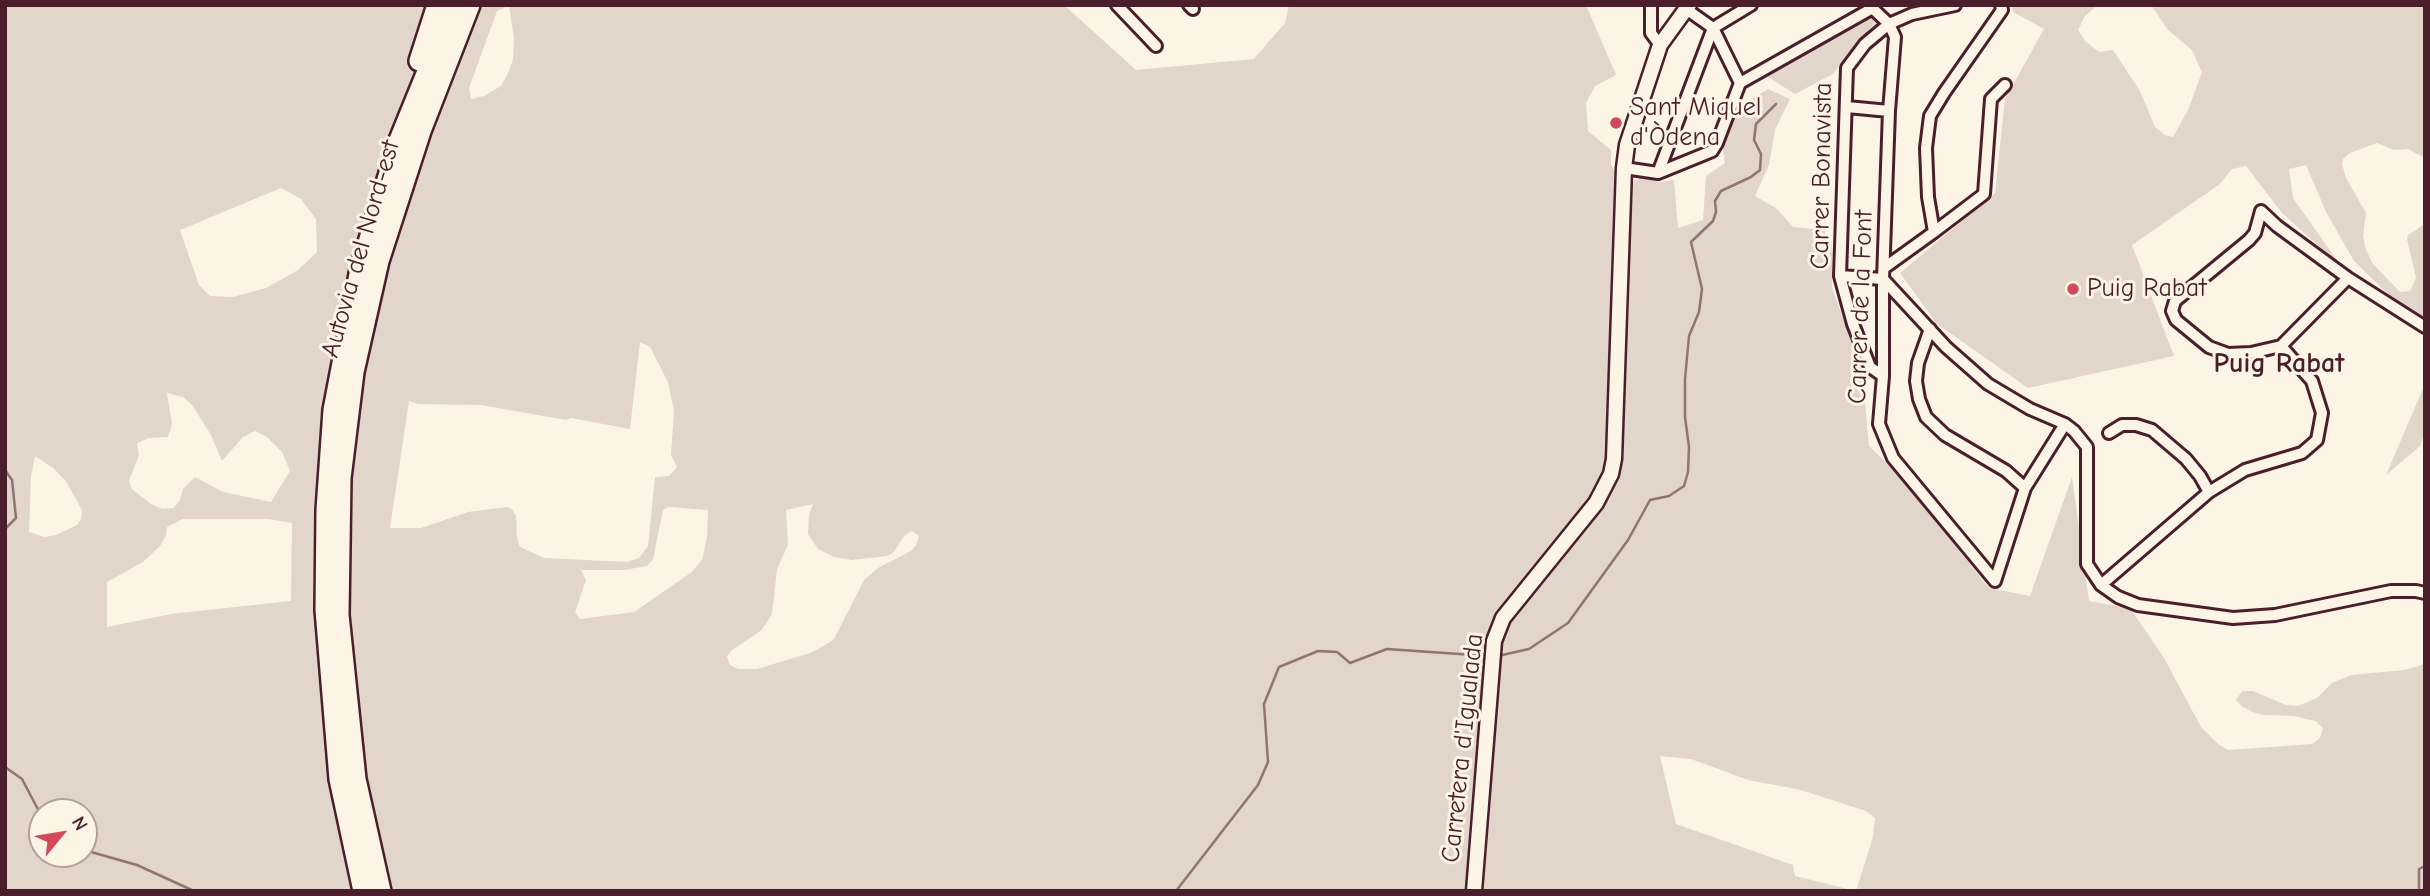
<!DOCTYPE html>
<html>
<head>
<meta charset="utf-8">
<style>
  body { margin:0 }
  #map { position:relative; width:2430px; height:896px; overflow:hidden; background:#fcf5e5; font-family:"Comic Neue",sans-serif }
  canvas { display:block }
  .frame { position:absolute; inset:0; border:7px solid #4a1f2b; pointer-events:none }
  .north { position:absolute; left:28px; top:798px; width:70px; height:70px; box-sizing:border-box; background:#fcf5e5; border:2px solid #b59f9b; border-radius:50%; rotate:60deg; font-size:19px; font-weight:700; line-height:28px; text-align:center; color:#4a1f2b }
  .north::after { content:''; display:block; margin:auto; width:24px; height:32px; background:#d1495b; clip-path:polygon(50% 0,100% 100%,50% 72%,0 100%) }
</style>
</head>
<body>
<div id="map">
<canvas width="2430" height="896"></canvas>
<div class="frame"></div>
<div class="north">N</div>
</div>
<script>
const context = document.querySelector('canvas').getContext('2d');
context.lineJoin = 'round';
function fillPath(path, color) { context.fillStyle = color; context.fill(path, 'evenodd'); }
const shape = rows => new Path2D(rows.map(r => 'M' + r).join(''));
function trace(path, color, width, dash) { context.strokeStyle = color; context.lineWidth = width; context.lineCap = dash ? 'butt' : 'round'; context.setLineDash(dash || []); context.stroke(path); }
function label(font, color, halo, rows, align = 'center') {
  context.font = font + ' "Comic Neue",sans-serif'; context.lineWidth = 6; context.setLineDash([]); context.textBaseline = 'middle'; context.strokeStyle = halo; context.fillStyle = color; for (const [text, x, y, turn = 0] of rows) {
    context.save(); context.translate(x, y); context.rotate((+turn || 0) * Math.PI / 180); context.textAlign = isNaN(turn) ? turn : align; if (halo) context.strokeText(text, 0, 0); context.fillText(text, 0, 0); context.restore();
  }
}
fillPath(shape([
  [5,5,1064,5,1136,70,1254,59,1285,23,1289,5,1586,5,1616,75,1595,86,1586,103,1588,131,1611,150,1611,164,1618,179,1633,181,1643,178,1661,182,1674,180,1678,228,1703,220,1706,176,1725,163,1722,144,1741,105,1768,89,1790,99,1775,130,1769,165,1755,196,1776,208,1793,227,1824,230,1832,243,1832,288,1862,370,1869,446,1898,474,1989,588,2030,596,2072,477,2089,601,2130,608,2164,658,2201,727,2218,744,2228,750,2312,744,2320,738,2323,728,2315,721,2294,716,2263,715,2253,712,2243,707,2236,700,2242,691,2253,691,2286,705,2298,706,2317,698,2332,683,2351,675,2404,670,2425,664,2425,891,5,891],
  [509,6,514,39,513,59,509,71,501,86,484,96,471,99,469,88,497,11],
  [281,188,301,199,316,219,317,252,298,270,266,288,233,297,210,296,199,285,180,230],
  [640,342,650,347,668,382,674,411,671,455,677,467,669,476,655,477,648,546,639,558,627,562,544,558,520,547,517,538,516,516,512,509,507,507,468,512,421,528,390,528,409,401,418,404,481,405,566,420,571,418,630,429],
  [167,393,183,397,192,405,211,435,222,461,243,437,255,431,267,437,282,452,290,471,271,502,223,492,195,477,183,489,180,500,174,508,162,509,151,504,132,489,129,481,139,455,137,443,149,438,168,437,172,424],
  [35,456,53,468,66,481,82,510,81,519,77,525,56,535,45,537,29,532,31,476],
  [813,504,809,515,808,534,818,549,834,557,852,560,887,556,894,552,904,536,912,531,919,536,916,545,911,551,878,568,864,580,834,639,827,644,810,653,757,669,738,669,730,665,727,656,732,650,762,630,772,614,777,569,788,545,786,510],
  [669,507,708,510,707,537,703,557,698,565,692,572,634,612,580,619,575,612,586,580,581,570,624,570,647,566,653,559,663,510],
  [183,519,268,519,292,523,291,601,171,614,107,627,107,582,143,562,160,546,166,536,167,527],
  [1660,756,1691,759,1748,780,1801,790,1866,811,1875,818,1873,837,1856,891,1795,876,1793,865,1676,824],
  [42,812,84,812,84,854,42,854],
  [2012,5,2098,5,2085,16,2078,30,2085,41,2099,52,2113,50,2140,91,2155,127,2165,135,2173,137,2188,110,2202,72,2192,50,2168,30,2151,5,2425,5,2425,158,2408,149,2394,150,2377,143,2350,153,2343,159,2342,164,2346,178,2366,213,2363,236,2366,250,2373,264,2400,292,2410,291,2416,278,2407,239,2408,235,2425,224,2425,330,2354,261,2326,212,2306,165,2289,169,2293,198,2341,266,2282,213,2246,166,2232,169,2220,184,2132,245,2174,356,2028,388,1937,324,1900,273,1995,193,2005,99,2044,29,2013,12],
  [1870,15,1879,28,1855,45,1833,74,1795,94,1765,75],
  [2425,384,2425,431,2420,446,2386,475]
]), '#e2d5ca');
trace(shape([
  [5,470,12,480,16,518,5,529],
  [1498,656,1529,649,1568,623,1628,540,1650,500,1669,496,1684,486,1688,472,1689,447,1685,417,1685,379,1689,336,1699,312,1702,289,1691,242,1713,221,1716,212,1715,201,1721,191,1751,177,1760,170,1761,154,1754,140,1756,124,1776,104],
  [5,767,22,779,42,817],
  [84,850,137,865,194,891],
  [1176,891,1258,785,1268,762,1264,704,1279,667,1318,651,1337,652,1350,663,1387,649,1488,656],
  [2419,891,2419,869,2425,866]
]), '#917474', 2.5);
const street = shape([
  [1117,5,1156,46],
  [1189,5,1193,9],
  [1651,5,1651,33,1660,45],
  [1869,5,1889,24,1895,37,1889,111,1883,279,1883,376,1879,424,1893,458,1995,581],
  [1686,9,1713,28,1740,83],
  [1847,107,1889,111],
  [1624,168,1658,173,1712,151,1717,143,1740,83,1871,9],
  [1658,173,1713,28,1751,5],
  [1934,232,1984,194,1991,99,2005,85],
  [1884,268,1934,232,1928,197,1926,148,1930,116,1944,93,2002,10,2001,5],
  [1840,276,1883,279,1946,347,1988,384,2030,409,2065,424,2074,431,2087,447,2087,564,2101,585,2118,597,2138,605,2233,618,2275,615,2391,591,2416,591,2425,593],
  [1930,329,1918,363,1916,381,1919,399,1926,417,1945,435,2006,471,2025,488],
  [2281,346,2251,353,2228,354,2209,347,2176,320,2172,311,2175,301,2249,240,2255,233,2261,211,2277,226,2348,278,2425,327],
  [1883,376,1870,367,1853,324,1840,276,1847,68,1865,44,1889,24,1912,14,1955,5],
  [2109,433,2122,425,2136,425,2152,430,2186,459,2200,476,2209,492],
  [1995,581,2025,488,2065,424],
  [2101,585,2209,492,2245,470,2302,453,2317,440,2322,413,2312,381,2281,346,2348,278]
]);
const secondary = shape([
  [1474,891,1494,641,1503,618,1596,503,1611,474,1614,459,1624,168,1627,145,1660,45,1689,5]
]);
const highway = shape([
  [419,61,437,5],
  [363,891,339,779,325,610,326,510,333,410,360,269,399,140,454,5],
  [381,891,356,779,339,615,341,478,354,372,379,261,421,131,470,5]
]);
trace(street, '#4a1f2b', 16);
trace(secondary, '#4a1f2b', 19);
trace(highway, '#4a1f2b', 24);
trace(street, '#fcf5e5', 10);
trace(secondary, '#fcf5e5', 14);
trace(highway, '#fcf5e5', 19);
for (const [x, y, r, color] of [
  [1616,123,7,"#d1495b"],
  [2073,289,7,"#d1495b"]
]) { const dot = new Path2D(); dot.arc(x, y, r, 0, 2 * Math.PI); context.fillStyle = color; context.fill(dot); trace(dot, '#fcf5e5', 2.5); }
label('26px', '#4a1f2b', '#fcf5e5', [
  ["Sant Miquel",1630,108],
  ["d'Òdena",1630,138],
  ["Puig Rabat",2087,289]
], 'left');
label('26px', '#4a1f2b', '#fcf5e5', [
  ["Carrer Bonavista",1822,176,-89],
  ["Autovia del Nord-est",361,249,-74],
  ["Carrer de la Font",1861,307,-88],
  ["Carretera d'Igualada",1463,748,-84]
]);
label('bold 28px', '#4a1f2b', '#fcf5e5', [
  ["Puig Rabat",2279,364]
]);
</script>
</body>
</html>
